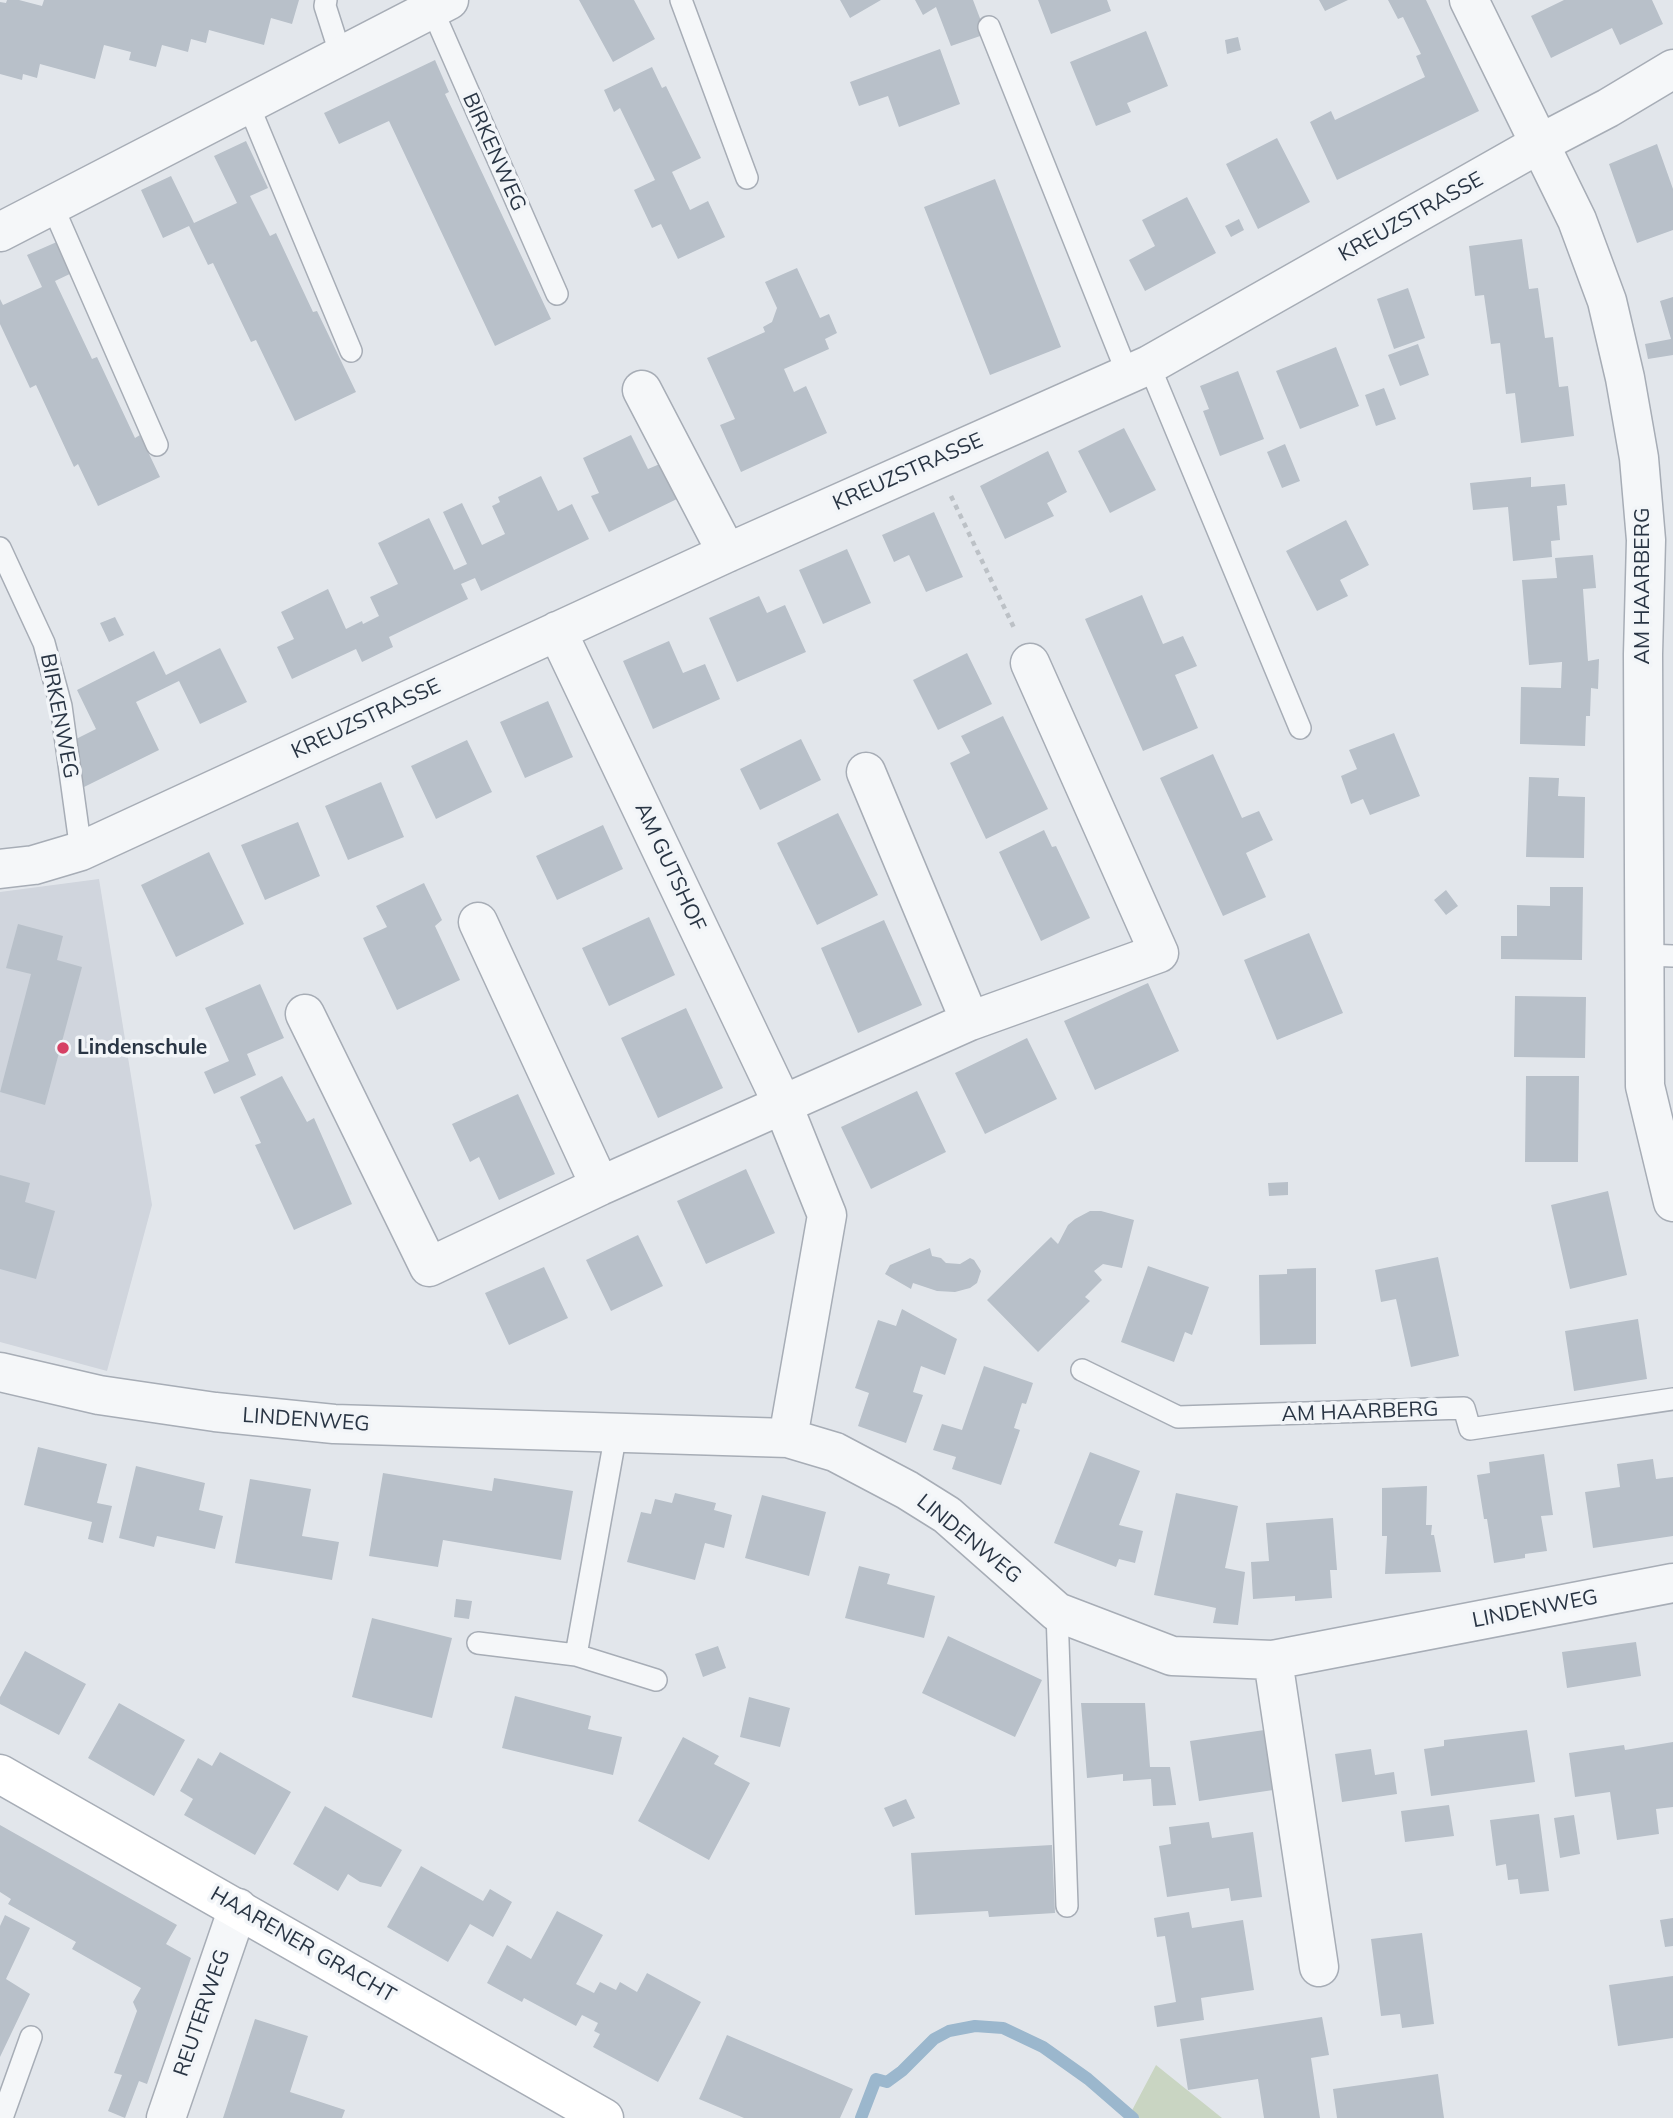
<!DOCTYPE html>
<html>
<head>
<meta charset="utf-8">
<style>
  body { margin:0 }
  canvas { display:block; background:#e2e6eb }
</style>
</head>
<body>
<canvas width="1673" height="2118"></canvas>
<script>
const context = document.querySelector('canvas').getContext('2d');
context.lineJoin = 'round';
function fillPath(path, color) { context.fillStyle = color; context.fill(path, 'evenodd'); }
const shape = rows => new Path2D(rows.map(r => 'M' + r).join(''));
function trace(path, color, width, dash) { context.strokeStyle = color; context.lineWidth = width; context.lineCap = dash ? 'butt' : 'round'; context.setLineDash(dash || []); context.stroke(path); }
function label(font, color, halo, rows, align = 'center') {
  context.font = font + ' Mulish,sans-serif'; context.lineWidth = 7; context.setLineDash([]); context.textBaseline = 'middle'; context.strokeStyle = halo; context.fillStyle = color; for (const [text, x, y, turn = 0] of rows) {
    context.save(); context.translate(x, y); context.rotate((+turn || 0) * Math.PI / 180); context.textAlign = isNaN(turn) ? turn : align; if (halo) context.strokeText(text, 0, 0); context.fillText(text, 0, 0); context.restore();
  }
}
fillPath(shape([
  [99,879,152,1205,107,1371,0,1342,0,892]
]), '#d0d5dd');
fillPath(shape([
  [1156,2065,1222,2118,1128,2118]
]), '#c9d5c2');
trace(shape([
  [861,2118,876,2079,887,2082,902,2071,934,2039,949,2031,975,2026,1003,2028,1043,2047,1088,2079,1133,2118]
]), '#9bb7cd', 12);
fillPath(shape([
  [7,0,19,0,42,6,44,0,299,0,292,24,271,18,264,45,209,30,206,43,191,39,188,52,162,45,156,67,129,60,131,52,104,45,95,79,40,64,37,78,23,74,22,80,0,74,0,2,6,3],
  [579,0,634,0,655,39,613,62],
  [840,0,881,0,850,18],
  [915,0,973,0,986,34,951,46,936,7,923,15],
  [1038,0,1107,0,1111,11,1051,34],
  [1319,0,1348,0,1325,11],
  [1388,0,1426,0,1479,111,1337,180,1310,122,1331,111,1335,120,1425,77,1416,56,1421,54,1403,17,1398,19],
  [1564,0,1652,0,1663,24,1620,45,1612,28,1551,58,1531,16],
  [1146,31,1168,86,1127,103,1131,112,1096,126,1070,62],
  [1238,37,1241,50,1227,54,1225,40],
  [940,49,960,104,899,127,888,96,859,106,850,82],
  [435,60,449,92,445,94,551,319,495,346,389,121,339,144,324,113],
  [652,67,662,88,666,86,701,158,672,172,690,210,708,201,725,237,678,259,661,224,652,228,634,190,655,180,620,108,614,112,604,90],
  [1277,138,1310,202,1258,229,1226,164],
  [246,141,268,188,250,196,270,236,276,233,313,312,317,311,356,392,295,421,256,340,251,342,213,263,208,265,189,226,163,238,141,190,171,176,194,223,237,203,214,156],
  [1657,144,1673,189,1673,230,1637,243,1609,164],
  [995,179,1061,347,990,375,924,207],
  [1187,197,1216,253,1145,291,1129,260,1155,246,1142,220],
  [1239,219,1244,230,1231,237,1225,226],
  [1522,239,1529,289,1538,288,1545,338,1553,337,1559,387,1568,386,1574,436,1521,443,1515,393,1506,394,1500,343,1491,344,1484,295,1475,296,1469,246],
  [59,241,74,272,55,281,92,359,97,357,135,438,140,435,160,477,98,506,78,464,74,467,36,385,30,388,0,324,0,299,3,305,42,287,27,255],
  [797,268,820,318,829,314,837,333,825,339,829,349,784,369,794,392,806,386,827,433,741,472,720,425,735,419,707,358,765,332,763,327,772,322,777,308,765,282],
  [1408,288,1425,338,1394,349,1377,299],
  [1673,297,1673,355,1648,359,1645,344,1671,339,1660,301],
  [1418,344,1429,375,1400,386,1388,355],
  [1336,347,1359,406,1300,429,1276,371],
  [1238,371,1264,439,1220,456,1203,411,1209,409,1200,386],
  [1384,388,1396,419,1376,426,1365,395],
  [1124,428,1156,490,1110,513,1078,451],
  [631,435,648,469,662,463,679,498,609,532,591,496,599,493,583,458],
  [1285,444,1300,481,1282,488,1267,452],
  [1048,451,1067,492,1047,503,1054,516,1005,539,980,486],
  [541,476,558,511,572,504,589,539,481,591,475,578,461,584,468,599,389,637,393,647,362,662,356,649,292,679,277,647,294,639,281,612,328,589,346,629,362,621,363,624,379,616,370,597,398,584,378,543,429,518,454,570,467,564,443,512,462,503,482,545,505,534,492,506,500,502,498,497],
  [1531,477,1531,487,1565,484,1567,505,1557,506,1560,540,1551,541,1552,557,1513,561,1508,507,1473,510,1470,483],
  [934,512,963,577,926,592,909,555,894,562,882,535],
  [1346,520,1369,565,1340,580,1348,596,1317,611,1286,551],
  [847,549,871,603,823,624,799,570],
  [1593,555,1596,588,1583,589,1588,661,1599,659,1598,689,1591,688,1590,716,1586,716,1585,746,1520,744,1521,687,1561,688,1562,662,1529,665,1522,580,1557,578,1555,558],
  [1142,595,1163,644,1183,636,1197,666,1175,675,1198,728,1143,751,1085,619],
  [759,596,767,613,785,605,806,652,737,682,709,618],
  [115,617,124,635,109,642,100,623],
  [669,641,683,673,705,664,720,699,653,729,623,661],
  [220,648,247,702,200,724,179,681,136,702,159,750,82,788,76,739,96,729,77,690,154,651,166,675],
  [967,653,992,704,938,730,913,680],
  [548,701,573,757,525,778,500,722],
  [1003,716,1048,809,986,839,950,763,970,753,961,736],
  [1394,733,1420,796,1370,815,1363,799,1351,804,1341,776,1357,769,1349,750],
  [801,739,821,780,760,810,740,769],
  [467,740,492,792,436,819,411,766],
  [1213,754,1242,818,1259,811,1273,840,1246,853,1266,897,1223,916,1160,778],
  [1529,777,1559,778,1558,796,1585,797,1584,858,1526,857],
  [381,782,404,837,348,860,325,806],
  [838,813,878,895,817,925,777,843],
  [298,822,320,876,265,900,241,845],
  [603,825,623,869,557,900,536,856],
  [1044,830,1052,847,1056,846,1090,918,1041,941,999,852],
  [209,852,244,924,176,957,141,885],
  [424,883,442,920,435,926,460,980,397,1010,363,938,387,927,376,906],
  [1550,887,1583,887,1582,960,1501,959,1501,936,1517,936,1517,905,1550,906],
  [1446,890,1458,906,1446,915,1434,900],
  [649,917,675,975,609,1006,582,948],
  [884,920,922,1005,858,1033,821,948],
  [18,924,63,936,57,960,82,967,45,1105,0,1092,31,974,6,968],
  [1309,933,1343,1013,1277,1040,1244,960],
  [1148,983,1179,1051,1095,1090,1064,1021],
  [260,984,284,1038,247,1054,256,1075,214,1094,204,1072,229,1061,205,1008],
  [1515,996,1586,997,1585,1058,1514,1057],
  [686,1008,723,1088,658,1118,621,1038],
  [1027,1038,1057,1099,985,1134,955,1073],
  [282,1076,307,1122,314,1118,352,1204,294,1230,255,1145,261,1143,240,1097],
  [1526,1076,1579,1076,1578,1162,1525,1162],
  [917,1091,946,1152,871,1189,841,1127],
  [518,1094,555,1174,499,1200,479,1157,470,1162,452,1124],
  [746,1169,775,1233,706,1264,677,1201],
  [0,1175,30,1183,25,1202,55,1211,36,1279,0,1269],
  [1288,1182,1288,1195,1269,1196,1268,1183],
  [1608,1191,1627,1275,1570,1289,1551,1205],
  [1090,1211,1101,1211,1134,1220,1122,1268,1103,1264,1094,1271,1102,1280,1085,1297,1090,1301,1038,1352,987,1300,1051,1237,1058,1244,1068,1225,1075,1219],
  [638,1235,663,1286,611,1311,586,1260],
  [930,1248,932,1256,941,1258,946,1263,960,1264,970,1258,974,1260,981,1271,977,1283,970,1288,955,1292,937,1291,913,1283,911,1289,885,1274,890,1265],
  [1438,1257,1459,1356,1411,1367,1396,1299,1381,1302,1375,1270],
  [1148,1266,1209,1287,1192,1335,1185,1332,1174,1362,1121,1342],
  [544,1267,568,1318,509,1345,485,1293],
  [1316,1268,1316,1344,1260,1345,1259,1275,1287,1274,1287,1269],
  [902,1309,957,1339,945,1375,921,1366,913,1392,923,1395,906,1443,858,1426,869,1393,855,1388,878,1320,896,1326],
  [1638,1319,1647,1379,1574,1391,1565,1331],
  [984,1366,1033,1383,1026,1404,1022,1403,1014,1428,1020,1430,1001,1485,952,1469,956,1457,933,1450,942,1424,962,1430],
  [38,1447,107,1464,97,1503,112,1506,103,1543,88,1539,92,1522,24,1505],
  [1090,1452,1140,1471,1119,1525,1143,1531,1135,1563,1119,1559,1116,1567,1054,1543],
  [1544,1454,1553,1515,1541,1516,1547,1551,1525,1554,1525,1558,1494,1563,1487,1519,1484,1519,1477,1475,1490,1473,1489,1462],
  [1653,1459,1656,1479,1673,1477,1673,1536,1593,1548,1585,1492,1620,1487,1617,1464],
  [136,1466,205,1483,199,1510,223,1516,215,1549,157,1536,154,1547,119,1538],
  [383,1473,492,1491,494,1478,573,1491,561,1560,443,1540,438,1567,369,1556],
  [250,1479,311,1489,302,1536,339,1542,332,1580,235,1563],
  [1427,1486,1426,1525,1432,1525,1431,1535,1434,1535,1441,1572,1385,1574,1387,1536,1382,1536,1382,1488],
  [675,1493,716,1503,714,1510,732,1515,724,1548,705,1543,695,1580,627,1562,641,1512,651,1514,655,1499,672,1503],
  [1176,1493,1238,1506,1225,1568,1245,1572,1238,1625,1213,1623,1216,1608,1154,1595],
  [762,1495,826,1512,809,1576,745,1558],
  [1333,1518,1337,1570,1330,1570,1332,1598,1295,1601,1295,1596,1253,1599,1251,1562,1269,1561,1266,1523],
  [859,1566,890,1574,887,1584,935,1596,924,1638,845,1618],
  [456,1599,472,1601,469,1619,454,1617],
  [372,1618,452,1638,432,1718,352,1697],
  [948,1636,1042,1680,1015,1737,922,1693],
  [1636,1642,1641,1676,1567,1688,1562,1652],
  [718,1646,726,1668,703,1677,695,1654],
  [25,1651,86,1684,59,1735,0,1704,0,1697],
  [515,1696,591,1716,588,1729,622,1737,613,1775,502,1748],
  [749,1697,790,1708,780,1747,740,1737],
  [119,1703,185,1740,154,1796,88,1758],
  [1081,1703,1145,1703,1150,1767,1170,1767,1176,1805,1153,1806,1151,1779,1123,1781,1123,1774,1087,1778],
  [1271,1729,1280,1789,1199,1801,1190,1741],
  [1527,1730,1535,1782,1431,1796,1424,1749,1444,1746,1444,1740],
  [683,1737,719,1756,714,1764,750,1783,709,1860,638,1821],
  [1673,1742,1673,1807,1656,1809,1659,1834,1617,1840,1610,1792,1575,1797,1569,1753,1624,1745,1625,1750],
  [1371,1749,1375,1775,1394,1772,1397,1794,1342,1802,1335,1754],
  [220,1752,291,1792,255,1855,184,1815,193,1799,180,1791,198,1758,212,1766],
  [906,1799,915,1818,893,1827,884,1808],
  [1449,1805,1454,1836,1405,1842,1401,1811],
  [325,1806,402,1850,381,1887,360,1882,348,1874,338,1891,293,1864],
  [1539,1814,1549,1891,1520,1894,1518,1879,1508,1880,1506,1864,1496,1866,1490,1820],
  [1574,1815,1580,1854,1560,1858,1554,1818],
  [1209,1822,1212,1838,1253,1832,1262,1897,1231,1901,1229,1888,1167,1897,1159,1846,1171,1844,1169,1827],
  [0,1825,177,1925,166,1944,191,1958,147,2084,139,2081,125,2118,108,2111,122,2075,114,2073,137,2011,133,2002,141,1988,72,1949,76,1942,8,1904,11,1899,0,1892],
  [1052,1845,1055,1913,989,1917,988,1911,915,1915,911,1853],
  [421,1866,483,1901,490,1889,512,1902,493,1937,470,1924,448,1962,387,1927],
  [557,1911,603,1935,576,1984,594,1993,600,1982,616,1990,620,1982,637,1992,647,1973,701,2002,658,2082,593,2047,600,2034,594,2031,598,2023,582,2015,576,2026,524,1998,522,2002,487,1983,507,1945,531,1959],
  [1189,1912,1192,1928,1243,1920,1254,1990,1201,1998,1204,2020,1157,2027,1154,2006,1176,2002,1165,1936,1157,1937,1154,1918],
  [5,1915,30,1928,6,1979,30,1994,0,2057,0,1926],
  [1673,1918,1673,1946,1665,1947,1660,1920],
  [1422,1933,1434,2024,1402,2028,1400,2014,1381,2016,1371,1939],
  [1673,1976,1673,2038,1618,2046,1609,1985],
  [1322,2017,1329,2055,1311,2058,1320,2118,1264,2118,1258,2079,1188,2090,1180,2039],
  [255,2019,308,2036,290,2092,345,2110,342,2118,223,2118],
  [727,2035,853,2089,840,2118,744,2118,699,2099],
  [1438,2074,1444,2118,1337,2118,1333,2089]
]), '#b8c0c9');
const service = shape([
  [326,0,325,6,341,56],
  [681,0,747,178],
  [432,9,557,294],
  [989,27,1128,375],
  [248,104,351,351],
  [52,205,157,445],
  [1149,365,1300,728],
  [0,548,44,643,61,706,81,851],
  [1646,955,1673,956],
  [1082,1370,1178,1417,1464,1408,1470,1429,1673,1399],
  [1057,1612,1067,1906],
  [478,1643,576,1655,656,1680],
  [576,1655,616,1433],
  [2,2118,31,2037]
]);
const minor = shape([
  [1469,0,1577,220,1607,301,1625,378,1639,458,1646,540,1643,654,1645,1086,1673,1202],
  [0,232,449,0],
  [642,390,727,553],
  [557,631,782,1103,827,1215,788,1438],
  [866,772,970,1021],
  [0,869,34,865,81,851,727,553,1149,365,1539,144,1608,108,1673,69],
  [478,922,600,1186],
  [305,1014,429,1267,600,1186,970,1021,1159,953,1030,663],
  [0,1372,99,1395,215,1412,334,1424,788,1438,835,1452,907,1490,947,1515,1057,1612,1172,1656,1273,1660,1673,1583],
  [1273,1660,1319,1967],
  [166,2118,238,1908]
]);
const secondary = shape([
  [0,1774,604,2118]
]);
trace(service, '#a7adb6', 24);
trace(minor, '#a7adb6', 41);
trace(secondary, '#a7adb6', 41);
trace(shape([
  [951,496,1015,630]
]), '#bcc1c6', 4.5, [5, 5]);
trace(service, '#f5f7f9', 21);
trace(minor, '#f5f7f9', 38);
trace(secondary, '#fff', 38);
for (const [x, y, r, color] of [
  [63,1048,7,"#d64064"]
]) { const dot = new Path2D(); dot.arc(x, y, r, 0, 2 * Math.PI); context.fillStyle = color; context.fill(dot); trace(dot, '#f2f5f8', 2.5); }
label('21px', '#293544', '#f2f5f8', [
  ["BIRKENWEG",494,152,66],
  ["KREUZSTRASSE",1411,217,-29],
  ["KREUZSTRASSE",908,472,-24],
  ["AM HAARBERG",1643,586,-90],
  ["BIRKENWEG",59,716,79],
  ["KREUZSTRASSE",366,719,-25],
  ["AM GUTSHOF",670,867,65],
  ["AM HAARBERG",1360,1412,-2],
  ["LINDENWEG",306,1420,4],
  ["LINDENWEG",969,1539,39],
  ["LINDENWEG",1535,1609,-11],
  ["HAARENER GRACHT",303,1945,30],
  ["REUTERWEG",202,2013,-71]
]);
label('bold 21px', '#293544', '#f2f5f8', [
  ["Lindenschule",77,1048]
], 'left');
</script>
</body>
</html>
